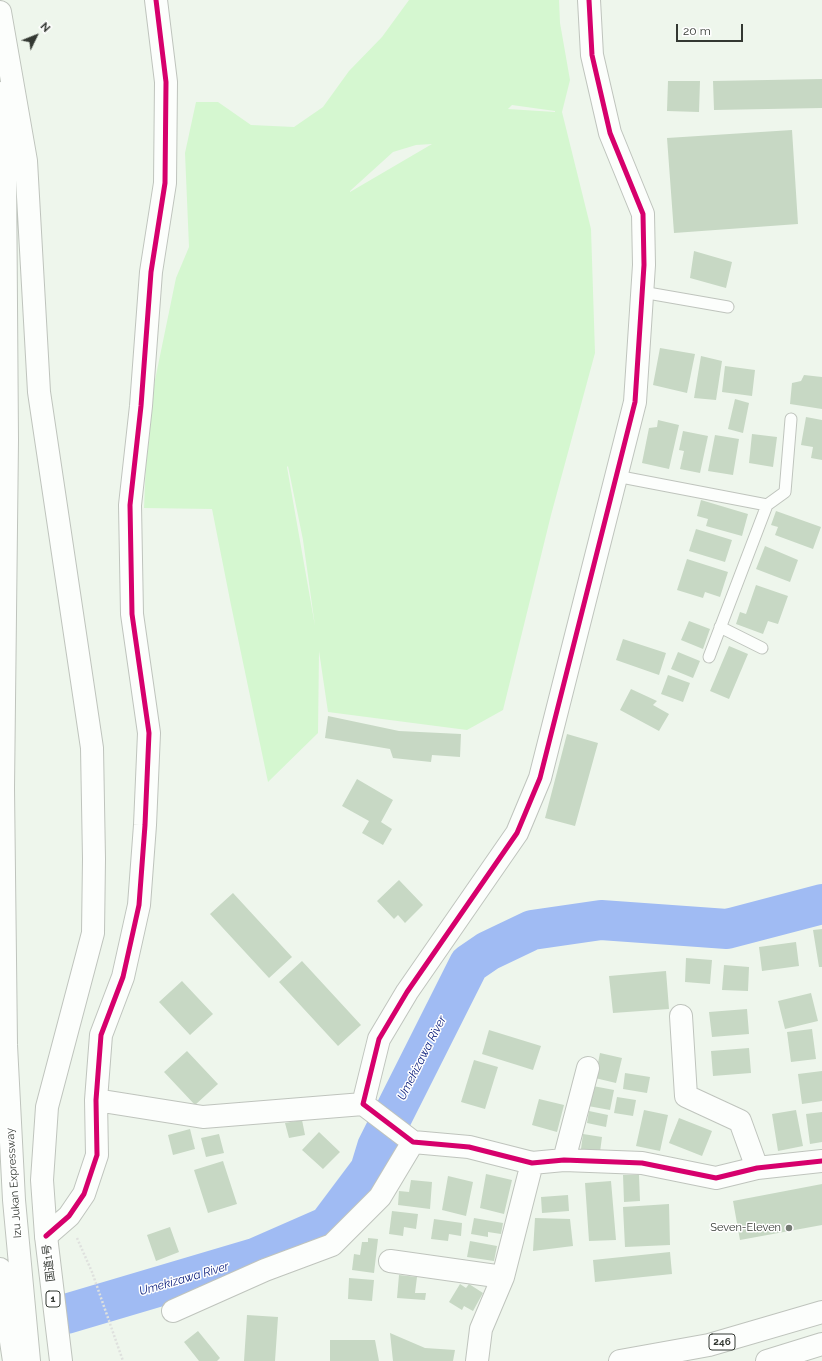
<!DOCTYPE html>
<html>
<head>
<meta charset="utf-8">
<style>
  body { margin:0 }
  #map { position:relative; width:822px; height:1361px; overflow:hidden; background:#eef6ec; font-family:Raleway,sans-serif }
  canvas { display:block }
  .north { position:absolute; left:16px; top:16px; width:40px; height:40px; -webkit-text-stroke:3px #fff; paint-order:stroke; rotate:47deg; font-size:11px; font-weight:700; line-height:16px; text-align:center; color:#333832 }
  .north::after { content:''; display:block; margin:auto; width:14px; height:18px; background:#333832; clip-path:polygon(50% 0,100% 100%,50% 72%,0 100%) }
  .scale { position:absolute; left:676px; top:24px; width:67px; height:18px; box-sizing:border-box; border:2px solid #333832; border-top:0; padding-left:5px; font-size:12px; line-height:14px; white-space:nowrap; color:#333832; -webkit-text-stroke:3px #fff; paint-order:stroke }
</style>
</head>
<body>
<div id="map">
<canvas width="822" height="1361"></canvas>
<div class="north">N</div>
<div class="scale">20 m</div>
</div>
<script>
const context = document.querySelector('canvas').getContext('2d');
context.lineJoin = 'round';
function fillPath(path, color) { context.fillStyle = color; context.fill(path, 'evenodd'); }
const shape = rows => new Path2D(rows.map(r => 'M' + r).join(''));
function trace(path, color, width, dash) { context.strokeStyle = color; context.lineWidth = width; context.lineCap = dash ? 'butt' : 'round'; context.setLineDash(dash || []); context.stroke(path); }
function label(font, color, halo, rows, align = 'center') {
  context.font = font + ' Raleway,"Noto Sans JP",sans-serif'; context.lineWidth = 3; context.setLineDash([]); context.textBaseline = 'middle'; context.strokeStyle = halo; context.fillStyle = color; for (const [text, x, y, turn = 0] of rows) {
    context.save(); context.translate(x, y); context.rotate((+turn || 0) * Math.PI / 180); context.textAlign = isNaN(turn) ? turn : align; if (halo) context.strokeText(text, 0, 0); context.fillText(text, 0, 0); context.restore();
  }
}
fillPath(shape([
  [409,0,559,0,560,23,570,80,562,112,591,229,595,353,551,515,503,710,467,730,328,712,319,651,318,733,268,782,231,605,212,509,144,508,148,414,176,278,189,247,185,153,196,102,218,102,251,125,294,127,323,107,349,71,382,37],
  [512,105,555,111,555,112,508,109],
  [432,144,350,192,350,191,393,152,416,145],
  [288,466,303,540,315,626,287,467]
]), '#d5f7d0');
trace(shape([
  [66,1314,255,1258,328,1226,370,1170,377,1147,469,964,488,951,532,930,601,920,727,929,822,904]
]), '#a0bbf3', 40);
fillPath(shape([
  [822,79,822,108,714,110,713,81],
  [668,81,700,81,699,112,667,111],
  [792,130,798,224,674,233,667,138],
  [694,251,732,262,726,288,690,278],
  [660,348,695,354,687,393,653,385],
  [701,356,722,361,716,400,694,398],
  [725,366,755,370,752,396,722,392],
  [804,375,822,377,822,409,790,404,792,383,801,381],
  [735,399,749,403,743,433,728,429],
  [806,417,822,420,822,460,811,458,813,447,801,445],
  [658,420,679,425,669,469,642,463,649,428,657,427],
  [683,431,708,436,700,473,680,469,684,451,679,450],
  [752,434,777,437,773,467,749,463],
  [715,435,739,439,733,475,708,471],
  [701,500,748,514,742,536,706,526,708,519,697,516],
  [776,511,821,527,813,549,775,535,778,527,771,525],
  [696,529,732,540,725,562,689,551],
  [765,546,798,560,790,582,756,569],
  [687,559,728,572,720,597,705,592,703,598,677,590],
  [756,585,788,596,778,624,768,621,763,634,736,624,740,612,746,614],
  [689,621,710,629,703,649,681,640],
  [623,639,666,653,659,675,616,660],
  [729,646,748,654,729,699,710,691],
  [678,652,700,661,693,678,671,669],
  [668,675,690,683,683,702,661,694],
  [631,689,657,701,653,705,669,714,659,731,620,710],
  [328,716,399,731,461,734,460,757,432,755,431,762,393,758,390,749,325,738],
  [567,734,598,743,575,826,545,818],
  [357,779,393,800,381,822,392,829,383,845,362,833,369,821,342,806],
  [399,880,423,905,405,923,398,915,394,919,377,901],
  [233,893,292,957,269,978,210,914],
  [822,929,822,967,819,967,813,930],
  [796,942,799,966,762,971,759,947],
  [686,958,712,960,710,984,685,982],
  [302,961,361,1025,338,1046,279,982],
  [724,965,749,967,748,991,722,990],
  [666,971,669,1009,613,1013,609,976],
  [182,981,213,1014,190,1035,159,1002],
  [811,993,818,1021,785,1029,778,1001],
  [747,1009,749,1034,712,1037,709,1012],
  [812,1029,816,1059,791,1062,787,1032],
  [489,1030,541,1046,533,1070,482,1054],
  [749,1048,751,1073,713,1076,711,1051],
  [187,1051,218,1084,195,1105,164,1072],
  [600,1053,622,1058,616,1083,595,1078],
  [474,1060,498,1067,485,1109,461,1102],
  [822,1071,822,1101,802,1104,798,1074],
  [625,1073,650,1077,647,1093,623,1089],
  [593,1086,614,1090,610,1110,588,1106],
  [617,1097,636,1100,633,1116,614,1113],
  [539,1099,564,1105,557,1132,532,1125],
  [644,1110,668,1115,660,1151,636,1146],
  [796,1110,803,1146,778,1151,772,1114],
  [589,1111,608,1115,606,1127,587,1123],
  [822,1112,822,1142,810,1144,806,1114],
  [679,1118,712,1131,702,1156,669,1143],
  [302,1120,305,1135,289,1138,285,1123],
  [190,1129,195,1149,173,1155,168,1135],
  [319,1132,340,1152,323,1169,302,1150],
  [219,1134,224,1153,206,1157,201,1138],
  [583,1134,602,1137,600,1152,581,1149],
  [223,1161,237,1204,208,1213,194,1170],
  [486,1174,512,1180,504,1214,480,1208],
  [623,1175,639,1175,640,1201,624,1202],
  [448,1176,473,1182,466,1216,442,1210],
  [411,1180,432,1182,430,1209,398,1205,399,1191,409,1192],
  [611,1181,616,1240,589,1241,585,1183],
  [822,1184,822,1225,740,1240,733,1201],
  [568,1195,569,1211,542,1213,541,1197],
  [669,1204,670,1245,625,1247,623,1207],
  [392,1211,418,1214,416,1229,404,1227,403,1236,389,1234],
  [474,1218,503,1223,501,1234,488,1232,488,1237,471,1234],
  [535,1218,570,1219,573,1246,533,1251],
  [434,1219,462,1223,461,1236,449,1234,448,1241,431,1239],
  [170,1227,179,1252,156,1261,147,1235],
  [368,1238,378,1239,374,1273,352,1270,354,1254,360,1255,362,1242,368,1242],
  [470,1241,497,1246,494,1261,467,1257],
  [670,1252,672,1274,595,1282,593,1260],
  [399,1275,417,1277,415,1293,426,1293,425,1300,397,1298],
  [349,1278,374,1280,372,1301,348,1299],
  [460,1284,466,1288,469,1284,483,1293,473,1311,464,1306,462,1310,449,1302],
  [247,1315,278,1317,275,1361,244,1361],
  [198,1331,220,1358,217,1361,199,1361,184,1342],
  [390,1333,425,1348,455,1350,453,1361,393,1361],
  [330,1340,375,1340,379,1361,330,1361]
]), '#c7d8c4');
const lane = shape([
  [642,292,728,307],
  [616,476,767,505,785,492,791,419],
  [720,627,762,648],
  [709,657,767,505]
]);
const street = shape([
  [589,0,592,55,610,133,643,214,644,265,635,402,540,778,517,833,407,992,379,1039,363,1104,413,1142,469,1147,532,1163,564,1160,642,1163,716,1178,757,1168,822,1161],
  [681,1016,686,1096,740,1121,757,1168],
  [96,1100,203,1117,363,1104],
  [564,1160,588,1068],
  [46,1236,69,1216,84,1194,97,1155,96,1100,101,1035,123,977,139,905,145,825,149,733,132,614,130,505,141,406,151,272,165,183,166,82,156,0],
  [390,1261,503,1277],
  [173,1311,265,1270,332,1245,380,1197,413,1142],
  [477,1361,481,1329,503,1277,532,1163]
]);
const highway = shape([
  [0,12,26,161,39,392,92,748,94,859,93,933,47,1107,42,1180,46,1236,61,1361],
  [0,93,5,169,7,440,3,788,6,1045,14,1200,29,1361],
  [0,1269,14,1361],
  [620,1361,709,1345,822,1312],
  [767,1361,822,1344]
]);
trace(lane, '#bfc4bd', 13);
trace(street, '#bfc4bd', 24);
trace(highway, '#bfc4bd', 24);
trace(shape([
  [77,1238,92,1272,123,1361]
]), '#dfe1de', 2.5, [2, 2]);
trace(lane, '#fcfefc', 11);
trace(street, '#fcfefc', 22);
trace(highway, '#fcfefc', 22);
trace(shape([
  [589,0,592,55,610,133,643,214,644,265,635,402,540,778,517,833,407,992,379,1039,363,1104,413,1142,469,1147,532,1163,564,1160,642,1163,716,1178,757,1168,822,1161],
  [46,1236,69,1216,84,1194,97,1155,96,1100,101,1035,123,977,139,905,145,825,149,733,132,614,130,505,141,406,151,272,165,183,166,82,156,0]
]), '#d6006c', 5);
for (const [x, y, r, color] of [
  [789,1228,4,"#747a73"]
]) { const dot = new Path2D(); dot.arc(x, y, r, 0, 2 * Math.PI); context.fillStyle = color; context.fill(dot); trace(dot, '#fff', 1.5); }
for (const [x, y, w] of [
  [53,1299,14],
  [722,1342,26]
]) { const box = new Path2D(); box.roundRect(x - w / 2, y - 8, w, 16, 3); context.fillStyle = '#fff'; context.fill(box); trace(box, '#333832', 1); }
label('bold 10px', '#333832', null, [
  ["1",53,1299],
  ["246",722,1342]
]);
label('11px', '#333832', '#fff', [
  ["Izu Jukan Expressway",14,1183,-94],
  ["国道1号",49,1263,-97]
]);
label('11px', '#333832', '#fff', [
  ["Seven-Eleven",781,1228]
], 'right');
label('italic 12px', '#091c7b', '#fff', [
  ["Umekizawa River",422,1058,-63],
  ["Umekizawa River",184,1279,-16]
]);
</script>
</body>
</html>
